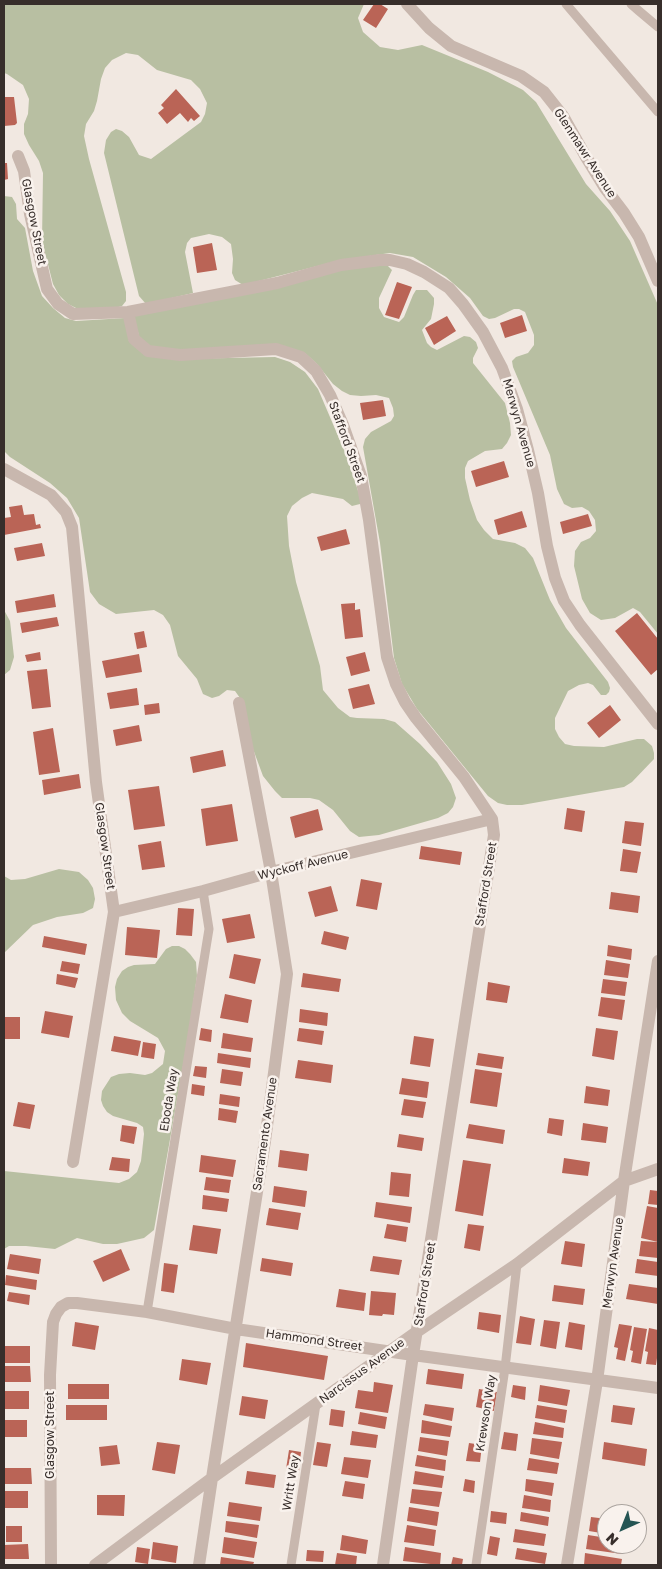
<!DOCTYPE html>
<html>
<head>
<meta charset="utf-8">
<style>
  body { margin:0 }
  #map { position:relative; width:662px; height:1569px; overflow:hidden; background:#f1e8e1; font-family:"Golos Text",sans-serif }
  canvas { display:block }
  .frame { position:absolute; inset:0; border:5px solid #372e2b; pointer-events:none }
  .north { position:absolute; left:597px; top:1504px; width:50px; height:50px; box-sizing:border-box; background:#f9f2ed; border:1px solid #aba49f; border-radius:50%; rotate:224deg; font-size:14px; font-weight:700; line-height:20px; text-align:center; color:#372e2b }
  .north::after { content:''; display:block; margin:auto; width:18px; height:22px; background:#255553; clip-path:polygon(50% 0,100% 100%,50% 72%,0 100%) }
</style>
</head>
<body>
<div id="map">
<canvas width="662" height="1569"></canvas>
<div class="frame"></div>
<div class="north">N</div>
</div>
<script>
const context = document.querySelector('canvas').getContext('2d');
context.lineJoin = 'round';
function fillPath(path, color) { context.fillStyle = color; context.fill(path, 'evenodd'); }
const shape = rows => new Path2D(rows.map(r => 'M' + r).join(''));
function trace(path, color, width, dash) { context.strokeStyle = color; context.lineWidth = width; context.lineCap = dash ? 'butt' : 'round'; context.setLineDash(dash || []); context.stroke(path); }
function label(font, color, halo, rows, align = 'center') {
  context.font = font + ' "Golos Text",sans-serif'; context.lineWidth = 5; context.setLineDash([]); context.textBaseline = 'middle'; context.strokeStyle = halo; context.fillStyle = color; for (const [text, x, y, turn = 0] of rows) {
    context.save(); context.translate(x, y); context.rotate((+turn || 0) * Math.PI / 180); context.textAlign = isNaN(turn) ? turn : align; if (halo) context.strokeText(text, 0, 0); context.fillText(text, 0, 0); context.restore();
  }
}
fillPath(shape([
  [4,4,364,4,358,18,363,32,380,47,398,50,422,45,488,72,523,90,536,102,586,184,610,211,630,241,658,305,658,634,640,612,633,608,615,618,601,620,590,613,582,599,574,566,575,551,581,542,590,538,596,531,595,520,589,511,582,507,572,508,564,504,557,489,550,455,513,367,512,361,516,357,528,353,534,345,534,335,525,312,519,309,514,309,495,318,489,319,483,316,470,298,446,277,413,257,390,253,341,260,243,285,235,280,232,273,233,259,231,244,222,237,209,234,191,238,187,243,185,252,193,293,146,304,139,296,104,153,106,140,111,132,116,129,122,131,129,137,139,155,151,159,201,122,205,114,207,103,200,89,191,80,157,70,138,55,126,53,112,60,105,68,101,79,97,101,94,111,86,124,84,136,89,159,126,292,126,301,122,306,115,308,76,308,68,304,59,295,53,284,42,241,43,173,39,161,29,145,24,134,24,124,28,114,29,99,23,85,7,74,4,73],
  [4,196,12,197,16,204,17,219,25,228,33,271,42,296,53,308,65,318,76,321,125,318,129,341,180,359,275,357,290,362,305,372,318,389,347,457,361,500,360,504,352,506,343,499,312,493,302,498,292,506,287,516,289,546,296,582,320,666,323,690,338,708,350,717,357,718,384,719,395,722,420,744,437,762,451,784,456,798,453,807,448,813,438,818,379,835,359,837,350,831,333,810,319,800,310,798,282,798,275,791,263,776,253,749,240,698,235,691,227,690,219,696,212,698,203,694,197,679,178,656,170,625,163,615,154,610,116,614,99,604,90,592,79,518,67,498,50,483,10,457,4,451],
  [387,265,392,270,379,298,379,308,384,317,399,322,404,317,413,295,416,290,427,290,434,298,434,304,431,319,422,330,427,343,431,347,437,350,464,336,470,337,476,342,478,348,473,358,473,363,505,403,510,423,511,435,507,443,502,449,485,451,468,461,465,468,465,478,470,500,477,520,484,530,493,539,515,543,525,548,533,558,550,600,566,628,608,682,610,688,609,692,606,695,601,695,593,685,588,683,579,685,568,691,555,718,555,729,559,737,565,744,574,746,604,747,637,739,644,739,652,746,654,753,654,759,632,782,624,787,522,805,507,805,498,803,488,796,417,709,402,684,394,658,380,543,363,447,365,439,371,432,391,421,394,416,393,408,389,398,376,395,361,396,350,395,342,391,333,384,317,364,305,353,200,351,150,347,140,339,133,315,342,269],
  [4,610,10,621,14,657,10,670,4,675],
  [59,869,79,872,88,880,93,888,95,899,93,908,83,913,57,917,33,925,4,953,4,876,11,880,25,879],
  [172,946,179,946,185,949,190,954,196,962,197,976,190,1026,154,1230,144,1238,117,1244,103,1244,77,1238,55,1249,26,1246,9,1246,4,1249,4,1171,119,1183,129,1179,137,1172,141,1161,144,1134,143,1127,137,1123,113,1116,107,1112,103,1106,101,1100,102,1091,111,1077,119,1074,130,1073,145,1075,152,1073,163,1064,165,1051,158,1038,130,1021,122,1013,116,1000,115,987,117,979,122,971,128,967,134,965,155,964,166,949]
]), '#b8bfa2');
fillPath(shape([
  [374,4,380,4,388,9,376,28,363,20],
  [176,89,200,116,194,121,191,118,188,122,180,113,167,124,158,113,164,108,161,105],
  [4,97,14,97,17,123,15,125,4,126],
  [4,163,7,163,8,179,4,180],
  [212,243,217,270,197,273,193,247],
  [397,282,412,287,399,319,385,315],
  [522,315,527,331,505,338,500,323],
  [447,316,456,331,434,345,425,328],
  [383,400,386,416,363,420,360,403],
  [504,461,509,477,476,487,471,471],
  [22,505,24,515,34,514,36,525,40,524,41,528,4,535,4,518,11,517,9,507],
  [522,511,527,527,498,535,494,520],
  [588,514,592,526,563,534,560,522],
  [346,529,350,544,321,551,317,537],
  [42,543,45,556,17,561,14,548],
  [54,594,56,607,17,613,15,601],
  [355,603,355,610,360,609,363,637,345,639,341,604],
  [637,613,658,639,658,669,651,675,615,631],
  [57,617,59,626,22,633,20,623],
  [144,631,147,647,137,649,134,633],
  [40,652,41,660,27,662,25,655],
  [365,652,370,671,351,676,346,657],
  [139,654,142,672,106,678,102,661],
  [47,669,51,707,32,709,27,671],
  [369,684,375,704,353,709,348,689],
  [137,688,139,705,110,709,107,693],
  [159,703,160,713,145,715,144,705],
  [610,705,621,720,599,738,587,723],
  [139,725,142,741,116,746,113,730],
  [53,728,60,772,39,775,33,732],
  [223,750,226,766,193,773,190,757],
  [79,774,81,788,44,795,42,780],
  [159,786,165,826,134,830,128,790],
  [232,804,238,841,206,846,201,809],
  [567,808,585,811,582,832,564,829],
  [318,809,323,830,295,838,290,817],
  [625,821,644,823,641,846,622,843],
  [161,841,165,867,142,870,138,845],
  [421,846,462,852,460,865,419,859],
  [623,849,641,852,637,873,620,871],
  [361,879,382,883,377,910,356,906],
  [331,886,338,911,315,917,308,892],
  [611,892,640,896,638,913,609,909],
  [178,908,194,909,192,936,176,935],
  [250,914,255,938,227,943,222,919],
  [127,927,160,930,157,958,125,955],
  [324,931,349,937,346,950,321,944],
  [44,936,87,944,85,955,42,947],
  [608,945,632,949,631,960,607,956],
  [234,954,261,959,255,984,229,978],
  [606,960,630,964,628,978,604,975],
  [62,961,80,964,78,974,60,971],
  [303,973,341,979,339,992,301,987],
  [57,974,78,978,75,988,56,984],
  [603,979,627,982,625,996,601,993],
  [488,982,510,986,507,1003,486,1000],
  [225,994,252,1000,248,1023,220,1018],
  [601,997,625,1000,622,1020,598,1016],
  [300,1009,328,1013,327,1026,299,1022],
  [45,1011,73,1016,69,1038,41,1033],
  [5,1017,20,1017,20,1039,5,1039],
  [201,1028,212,1030,211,1042,199,1040],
  [299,1028,324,1031,322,1045,297,1041],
  [596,1028,618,1031,614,1060,592,1056],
  [223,1033,253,1038,251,1052,221,1048],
  [114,1036,141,1041,138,1056,111,1051],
  [414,1036,434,1039,430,1067,410,1064],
  [143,1042,156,1044,154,1059,141,1057],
  [218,1053,251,1058,250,1068,217,1063],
  [478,1053,504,1057,502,1069,476,1065],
  [298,1060,333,1065,331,1083,295,1078],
  [195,1066,207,1067,206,1078,193,1076],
  [222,1069,243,1072,241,1086,220,1083],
  [475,1069,502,1073,497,1107,470,1103],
  [402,1078,429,1082,427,1098,399,1094],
  [192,1084,205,1086,204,1096,191,1094],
  [586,1086,610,1090,608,1106,584,1103],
  [220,1094,240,1097,239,1107,219,1104],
  [404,1099,426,1102,423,1118,401,1115],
  [18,1102,35,1105,30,1129,13,1126],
  [219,1108,238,1111,236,1123,218,1120],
  [549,1118,564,1120,562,1136,547,1133],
  [583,1123,608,1127,606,1143,581,1140],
  [469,1124,505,1130,503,1144,466,1138],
  [122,1125,137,1127,134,1144,120,1141],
  [399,1134,424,1138,422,1151,397,1147],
  [280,1150,309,1154,307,1171,278,1167],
  [201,1155,236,1160,233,1177,199,1172],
  [112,1157,130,1159,129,1172,109,1170],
  [564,1158,590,1162,588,1176,562,1173],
  [463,1160,491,1164,483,1216,455,1211],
  [391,1172,411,1174,409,1197,389,1195],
  [206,1177,231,1180,229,1193,204,1190],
  [274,1186,307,1191,305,1207,272,1202],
  [650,1190,658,1191,658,1205,648,1204],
  [203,1195,229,1199,227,1212,202,1209],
  [376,1202,412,1207,410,1223,374,1217],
  [647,1206,658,1208,658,1242,641,1238],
  [269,1208,301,1213,298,1230,266,1225],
  [387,1224,408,1227,406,1242,384,1238],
  [468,1224,484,1226,480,1251,464,1248],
  [193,1225,221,1229,217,1254,189,1250],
  [565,1241,585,1244,582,1267,561,1264],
  [641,1241,658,1242,658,1258,639,1256],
  [121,1249,130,1270,103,1282,93,1261],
  [10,1254,41,1259,39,1274,7,1269],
  [373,1256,402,1260,399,1275,370,1271],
  [262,1258,293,1263,291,1276,260,1271],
  [637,1259,658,1262,658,1276,635,1273],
  [164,1263,178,1265,174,1293,161,1291],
  [6,1275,37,1280,36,1290,5,1285],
  [629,1284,658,1288,658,1304,626,1299],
  [554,1285,585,1289,583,1305,552,1301],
  [339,1289,366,1293,364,1311,336,1307],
  [371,1291,396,1293,394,1315,383,1314,382,1316,369,1315],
  [9,1292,30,1295,29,1305,7,1301],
  [479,1312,501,1315,499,1333,477,1329],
  [520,1316,535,1319,531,1345,516,1343],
  [544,1320,560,1322,556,1349,540,1346],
  [75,1322,99,1326,95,1350,72,1346],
  [569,1322,585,1325,582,1350,565,1347],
  [619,1324,632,1326,625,1361,616,1359,618,1348,614,1347],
  [634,1327,647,1329,641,1364,631,1362,633,1351,630,1350],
  [649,1328,658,1330,658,1351,656,1365,646,1364,648,1352,645,1351],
  [246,1343,328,1356,324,1380,243,1367],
  [4,1346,30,1346,30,1363,4,1363],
  [182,1359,211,1363,207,1385,179,1380],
  [4,1366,30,1366,31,1382,4,1382],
  [428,1369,464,1374,462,1389,426,1384],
  [374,1382,393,1385,388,1413,355,1408,358,1390,373,1392],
  [68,1384,109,1384,109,1399,68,1399],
  [513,1385,526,1387,525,1400,511,1397],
  [540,1385,570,1390,567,1406,538,1401],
  [479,1389,497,1392,494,1411,476,1407],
  [4,1391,29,1391,29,1409,4,1409],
  [242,1396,268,1400,265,1419,239,1415],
  [425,1404,454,1408,452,1421,423,1415],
  [66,1405,107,1405,107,1420,66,1420],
  [537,1405,567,1410,565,1423,535,1418],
  [613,1405,635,1408,632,1425,611,1422],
  [331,1409,345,1411,343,1427,329,1425],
  [360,1412,387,1417,385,1429,358,1424],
  [4,1420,27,1420,27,1437,4,1437],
  [422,1420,452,1426,450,1437,421,1433],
  [535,1422,564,1428,563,1438,533,1434],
  [352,1431,378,1435,376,1448,350,1445],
  [504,1432,518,1434,516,1451,501,1449],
  [420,1437,449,1441,447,1456,418,1451],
  [532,1438,562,1442,559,1459,530,1454],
  [157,1442,180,1445,175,1474,152,1470],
  [317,1442,331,1444,327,1467,313,1465],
  [604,1442,647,1449,645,1466,602,1459],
  [469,1443,482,1445,480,1462,466,1461],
  [117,1445,120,1464,101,1466,99,1447],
  [289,1450,301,1452,299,1471,286,1469],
  [417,1455,446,1460,445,1471,415,1466],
  [344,1457,371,1460,368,1478,341,1474],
  [529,1458,559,1463,557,1474,527,1470],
  [4,1468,31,1468,32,1484,4,1484],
  [247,1471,276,1475,274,1488,245,1484],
  [415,1471,444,1476,442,1488,413,1484],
  [465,1479,475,1481,474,1493,463,1491],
  [526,1479,554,1483,552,1496,525,1491],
  [345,1481,365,1484,363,1499,342,1496],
  [412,1489,442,1492,439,1507,410,1503],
  [4,1491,28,1491,28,1508,4,1508],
  [97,1495,125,1495,124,1516,97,1515],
  [524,1495,551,1500,550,1512,522,1508],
  [229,1502,262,1507,260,1521,227,1516],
  [409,1507,439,1512,437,1526,407,1521],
  [491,1511,507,1513,506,1524,490,1522],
  [521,1512,549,1517,548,1526,520,1521],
  [591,1517,607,1519,607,1534,589,1531],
  [226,1521,259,1525,257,1538,225,1532],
  [407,1525,436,1530,434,1546,404,1542],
  [6,1526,22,1526,22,1542,6,1542],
  [515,1529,546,1534,544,1546,513,1542],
  [342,1535,368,1540,366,1554,340,1550],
  [588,1535,607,1538,607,1544,624,1544,622,1554,586,1549],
  [490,1536,500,1538,497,1556,487,1554],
  [224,1537,257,1542,254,1558,222,1553],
  [153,1542,178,1546,176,1563,151,1559],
  [28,1544,29,1559,4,1559,4,1545],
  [137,1547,150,1549,148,1564,135,1562],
  [405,1547,441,1553,440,1565,403,1561],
  [517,1548,547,1553,545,1564,515,1559],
  [307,1550,324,1551,323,1562,306,1561],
  [337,1553,357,1556,356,1565,335,1565],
  [585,1553,622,1559,621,1565,584,1565],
  [221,1557,254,1562,253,1565,220,1565],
  [453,1557,463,1559,462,1565,451,1565]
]), '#ba6456');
trace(shape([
  [566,4,658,112],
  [631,4,639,11,658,27],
  [147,1312,209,929,203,891],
  [291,1565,316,1404],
  [476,1565,505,1368,517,1264]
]), '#c8b7ae', 9);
trace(shape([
  [407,4,429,28,451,46,521,76,544,92,563,116,586,157,605,188,624,213,639,237,658,281],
  [18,156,24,171,30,214,47,289,58,304,73,314,128,312,277,283,341,265,380,260,390,260,407,264,424,272,449,288,463,304,483,332,502,368,517,409,528,450,538,493,547,546,555,578,564,601,580,625,658,724],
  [128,312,134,339,148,351,180,355,276,349,301,357,316,371,330,395,343,425,361,476,369,520,387,657,396,684,405,702,416,718,464,777,492,819,494,835,413,1355,383,1565],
  [4,469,51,495,66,512,72,527,96,782,114,912,73,1162],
  [114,912,203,891,271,872,492,819],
  [51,1565,50,1375,53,1322,56,1314,61,1307,68,1303,77,1303,147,1312,236,1329,413,1355,658,1388],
  [95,1565,212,1478,390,1351,418,1331,517,1264,624,1181,658,1169],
  [199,1565,212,1478,265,1141,287,974,271,872,239,703],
  [567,1565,597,1381,624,1181,658,961]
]), '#c8b7ae', 12);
label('12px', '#372e2b', '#f9f2ed', [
  ["Glenmawr Avenue",585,153,57],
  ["Glasgow Street",34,222,79],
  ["Merwyn Avenue",519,423,74],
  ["Stafford Street",347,442,70],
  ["Glasgow Street",105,846,82],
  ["Wyckoff Avenue",303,865,-14],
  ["Stafford Street",486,884,-81],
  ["Eboda Way",169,1100,-81],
  ["Sacramento Avenue",265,1134,-82],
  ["Merwyn Avenue",613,1263,-82],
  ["Stafford Street",425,1284,-81],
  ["Hammond Street",314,1340,8],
  ["Narcissus Avenue",362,1371,-36],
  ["Krewson Way",486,1413,-81],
  ["Glasgow Street",50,1435,-90],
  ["Writt Way",291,1483,-81]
]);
</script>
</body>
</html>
